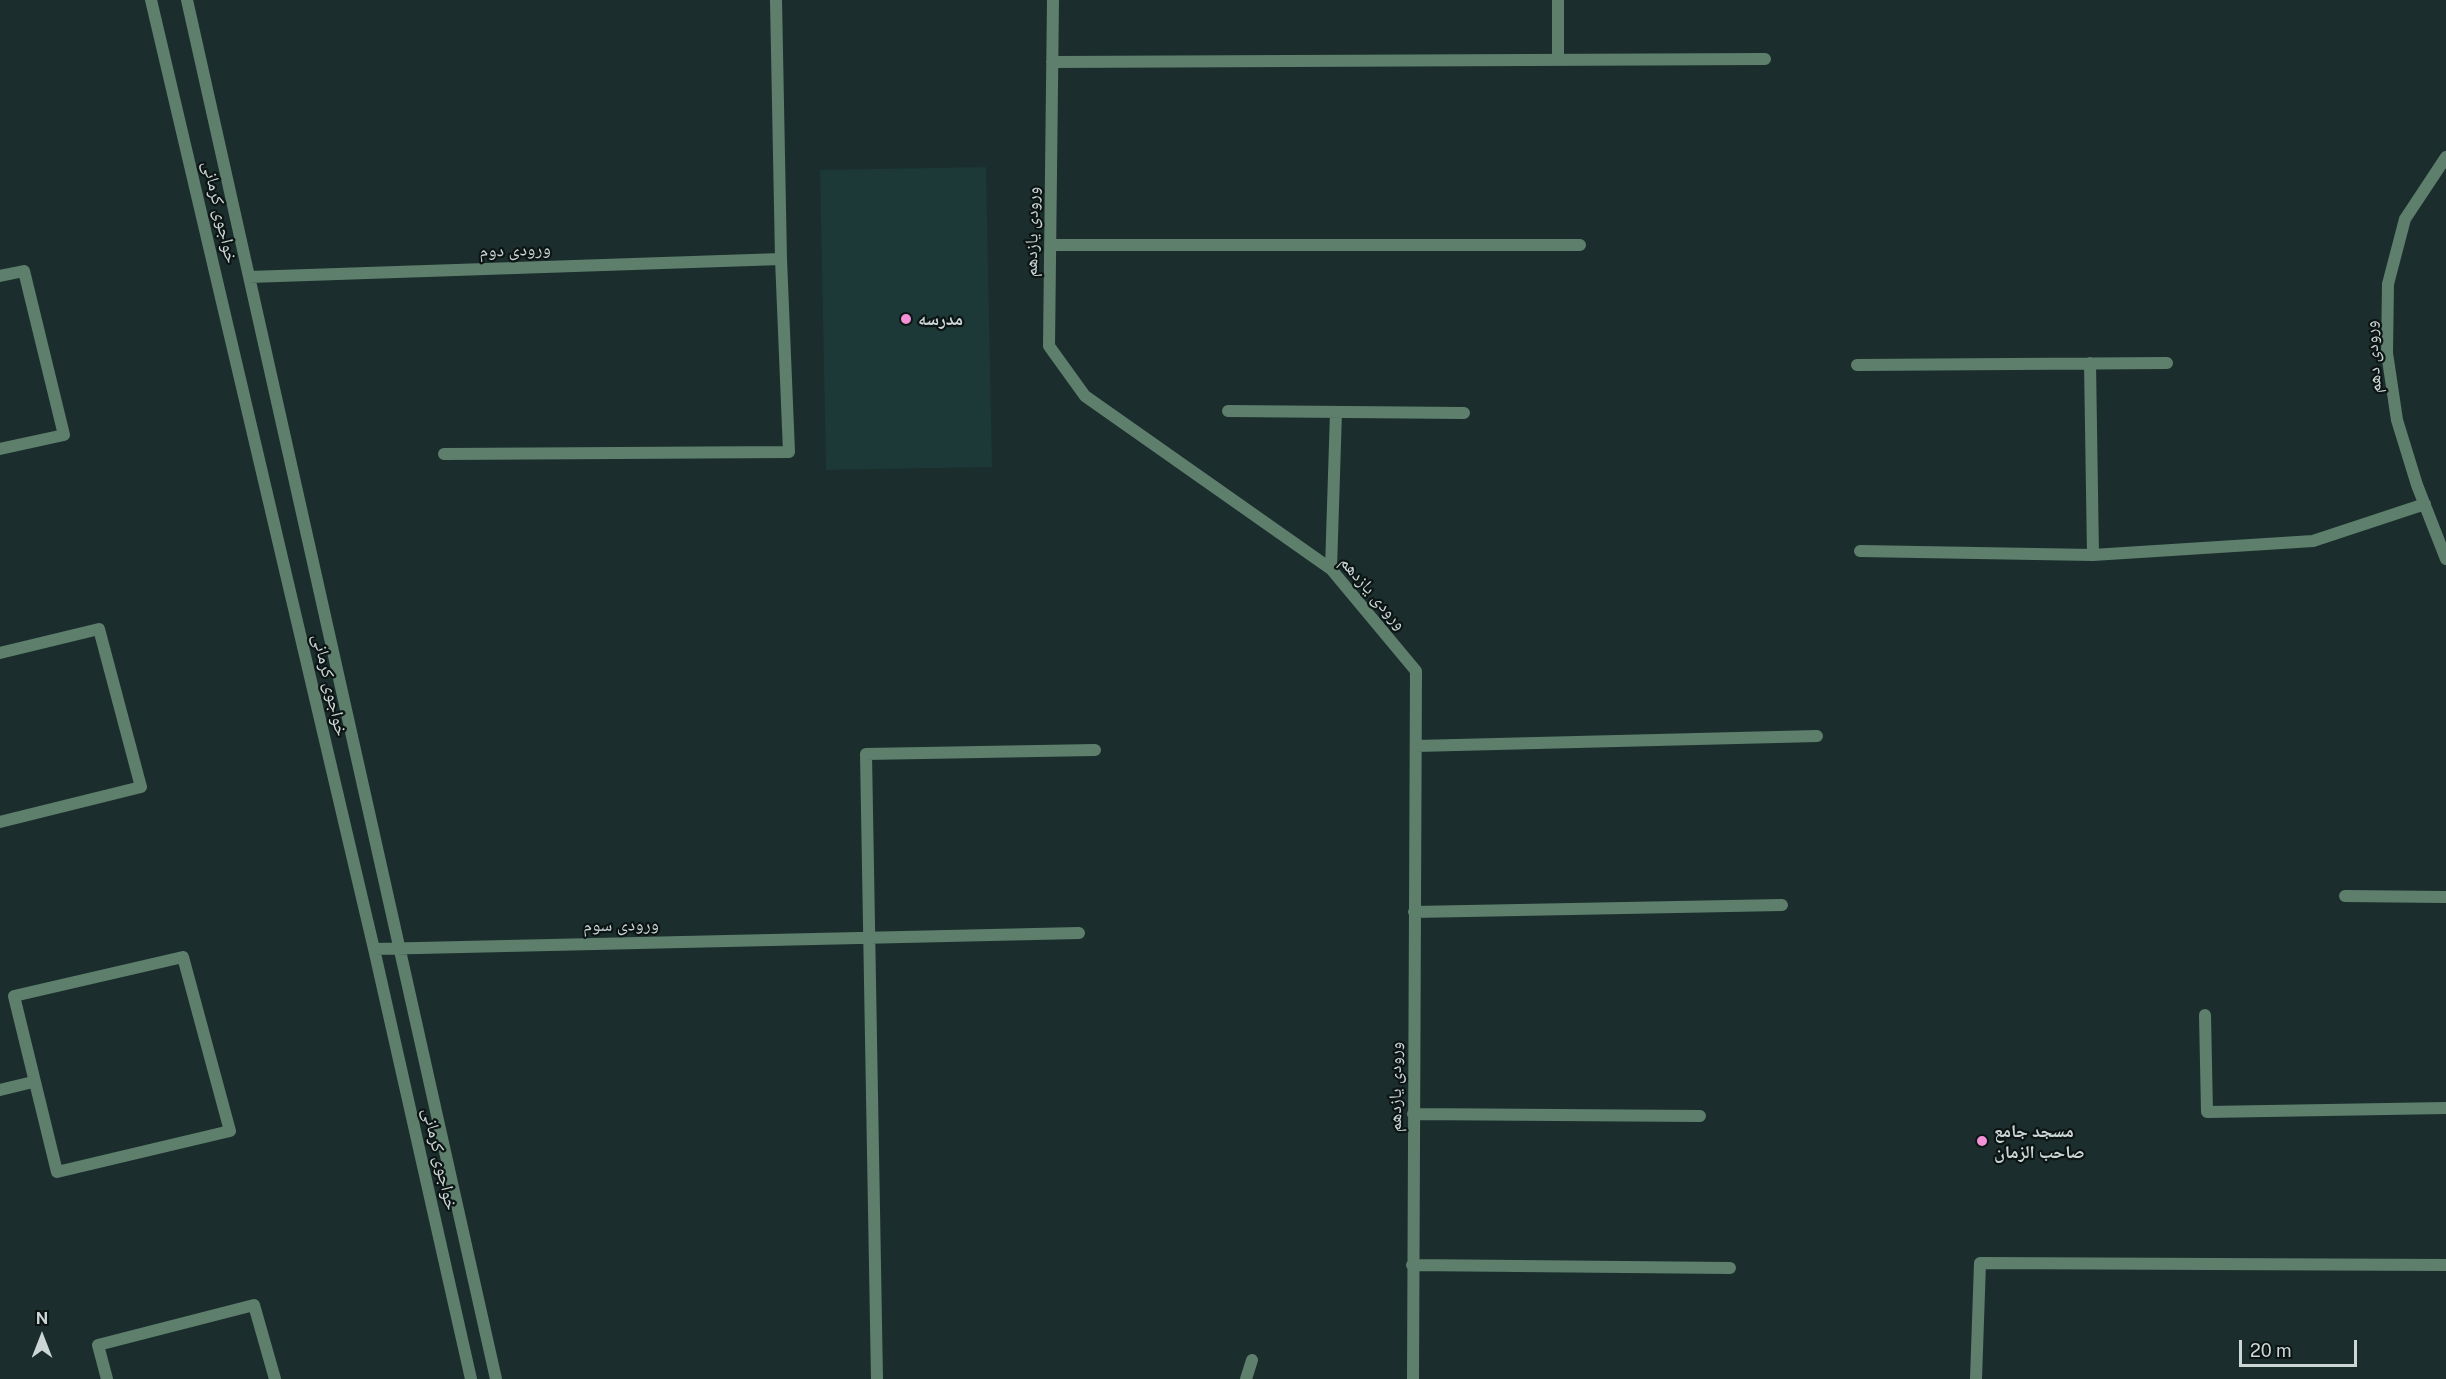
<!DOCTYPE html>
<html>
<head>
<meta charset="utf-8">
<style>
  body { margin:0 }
  #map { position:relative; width:2446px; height:1379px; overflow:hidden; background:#1b2e2d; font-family:"Public Sans",sans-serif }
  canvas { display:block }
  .north { position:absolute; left:12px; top:1307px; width:60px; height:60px; -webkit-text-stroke:4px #0c1514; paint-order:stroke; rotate:0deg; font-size:16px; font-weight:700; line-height:24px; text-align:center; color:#cbd6d5 }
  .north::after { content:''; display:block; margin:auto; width:21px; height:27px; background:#cbd6d5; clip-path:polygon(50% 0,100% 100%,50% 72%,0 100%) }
  .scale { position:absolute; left:2239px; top:1340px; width:118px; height:27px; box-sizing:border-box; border:3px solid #cbd6d5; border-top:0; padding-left:8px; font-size:18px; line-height:21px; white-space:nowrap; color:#cbd6d5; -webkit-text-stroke:4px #0c1514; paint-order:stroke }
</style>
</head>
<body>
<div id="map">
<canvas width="2446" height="1379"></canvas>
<div class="north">N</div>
<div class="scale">20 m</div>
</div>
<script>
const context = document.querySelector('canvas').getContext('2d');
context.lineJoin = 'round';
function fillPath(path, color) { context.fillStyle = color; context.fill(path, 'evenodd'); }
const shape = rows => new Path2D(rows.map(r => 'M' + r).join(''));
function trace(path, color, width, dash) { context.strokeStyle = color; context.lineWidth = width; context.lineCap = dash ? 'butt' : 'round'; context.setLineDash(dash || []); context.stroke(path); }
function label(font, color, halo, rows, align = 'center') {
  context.font = font + ' "Public Sans","Noto Naskh Arabic",sans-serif'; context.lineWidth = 4.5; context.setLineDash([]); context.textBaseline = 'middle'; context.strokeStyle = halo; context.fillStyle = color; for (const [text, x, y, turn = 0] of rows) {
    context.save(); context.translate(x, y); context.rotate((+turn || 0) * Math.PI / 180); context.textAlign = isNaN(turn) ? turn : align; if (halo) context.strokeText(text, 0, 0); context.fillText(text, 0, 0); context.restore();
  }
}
fillPath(shape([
  [986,167,992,467,826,470,820,170]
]), '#1c3837');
trace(shape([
  [151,0,374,949,471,1379],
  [187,0,496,1379],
  [1053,0,1049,346,1085,396,1331,569,1416,671,1413,1379],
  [1558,0,1558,60],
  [1052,62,1765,59],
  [2446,157,2405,219,2388,284,2387,353,2397,420,2417,485,2446,559],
  [1050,245,1580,245],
  [0,276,24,271,64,435,0,449],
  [249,277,781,259],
  [2090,363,2093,555],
  [1857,365,2167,363],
  [1228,411,1464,413],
  [444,454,789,452,781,259,776,0],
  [1860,551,2093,555,2313,541,2425,504],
  [1331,569,1336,412],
  [0,653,99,629,141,787,0,822],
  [1416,746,1817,736],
  [2345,896,2446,897],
  [1414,912,1782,905],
  [374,949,1079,933],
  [183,957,230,1131,57,1172,14,996,183,957],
  [2205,1015,2207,1112,2446,1108],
  [0,1090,33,1082],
  [1413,1114,1700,1116],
  [1412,1265,1730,1268],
  [107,1379,98,1345,254,1305,275,1379],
  [877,1379,866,754,1095,750],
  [1246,1379,1252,1360],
  [1976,1379,1980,1263,2446,1265]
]), '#5d7f6c', 12);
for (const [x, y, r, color] of [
  [906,319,6,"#f291d6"],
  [1982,1141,6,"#f291d6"]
]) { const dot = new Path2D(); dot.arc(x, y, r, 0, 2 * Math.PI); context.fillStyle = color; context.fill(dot); trace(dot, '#0c1514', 2); }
label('18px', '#cbd6d5', '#0c1514', [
  ["خواجوی کرمانی",220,212,77],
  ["ورودی یازدهم",1032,232,-89],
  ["ورودی دوم",515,250,-2],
  ["ورودی دهم",2373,357,-94],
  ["ورودی یازدهم",1373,593,49],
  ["خواجوی کرمانی",330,685,77],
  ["ورودی سوم",621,925,-1],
  ["ورودی یازدهم",1395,1087,-90],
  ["خواجوی کرمانی",440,1159,77]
]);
label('bold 18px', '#cbd6d5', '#0c1514', [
  ["مدرسه",918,319],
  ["مسجد جامع",1994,1131],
  ["صاحب الزمان",1994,1152]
], 'left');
</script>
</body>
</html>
